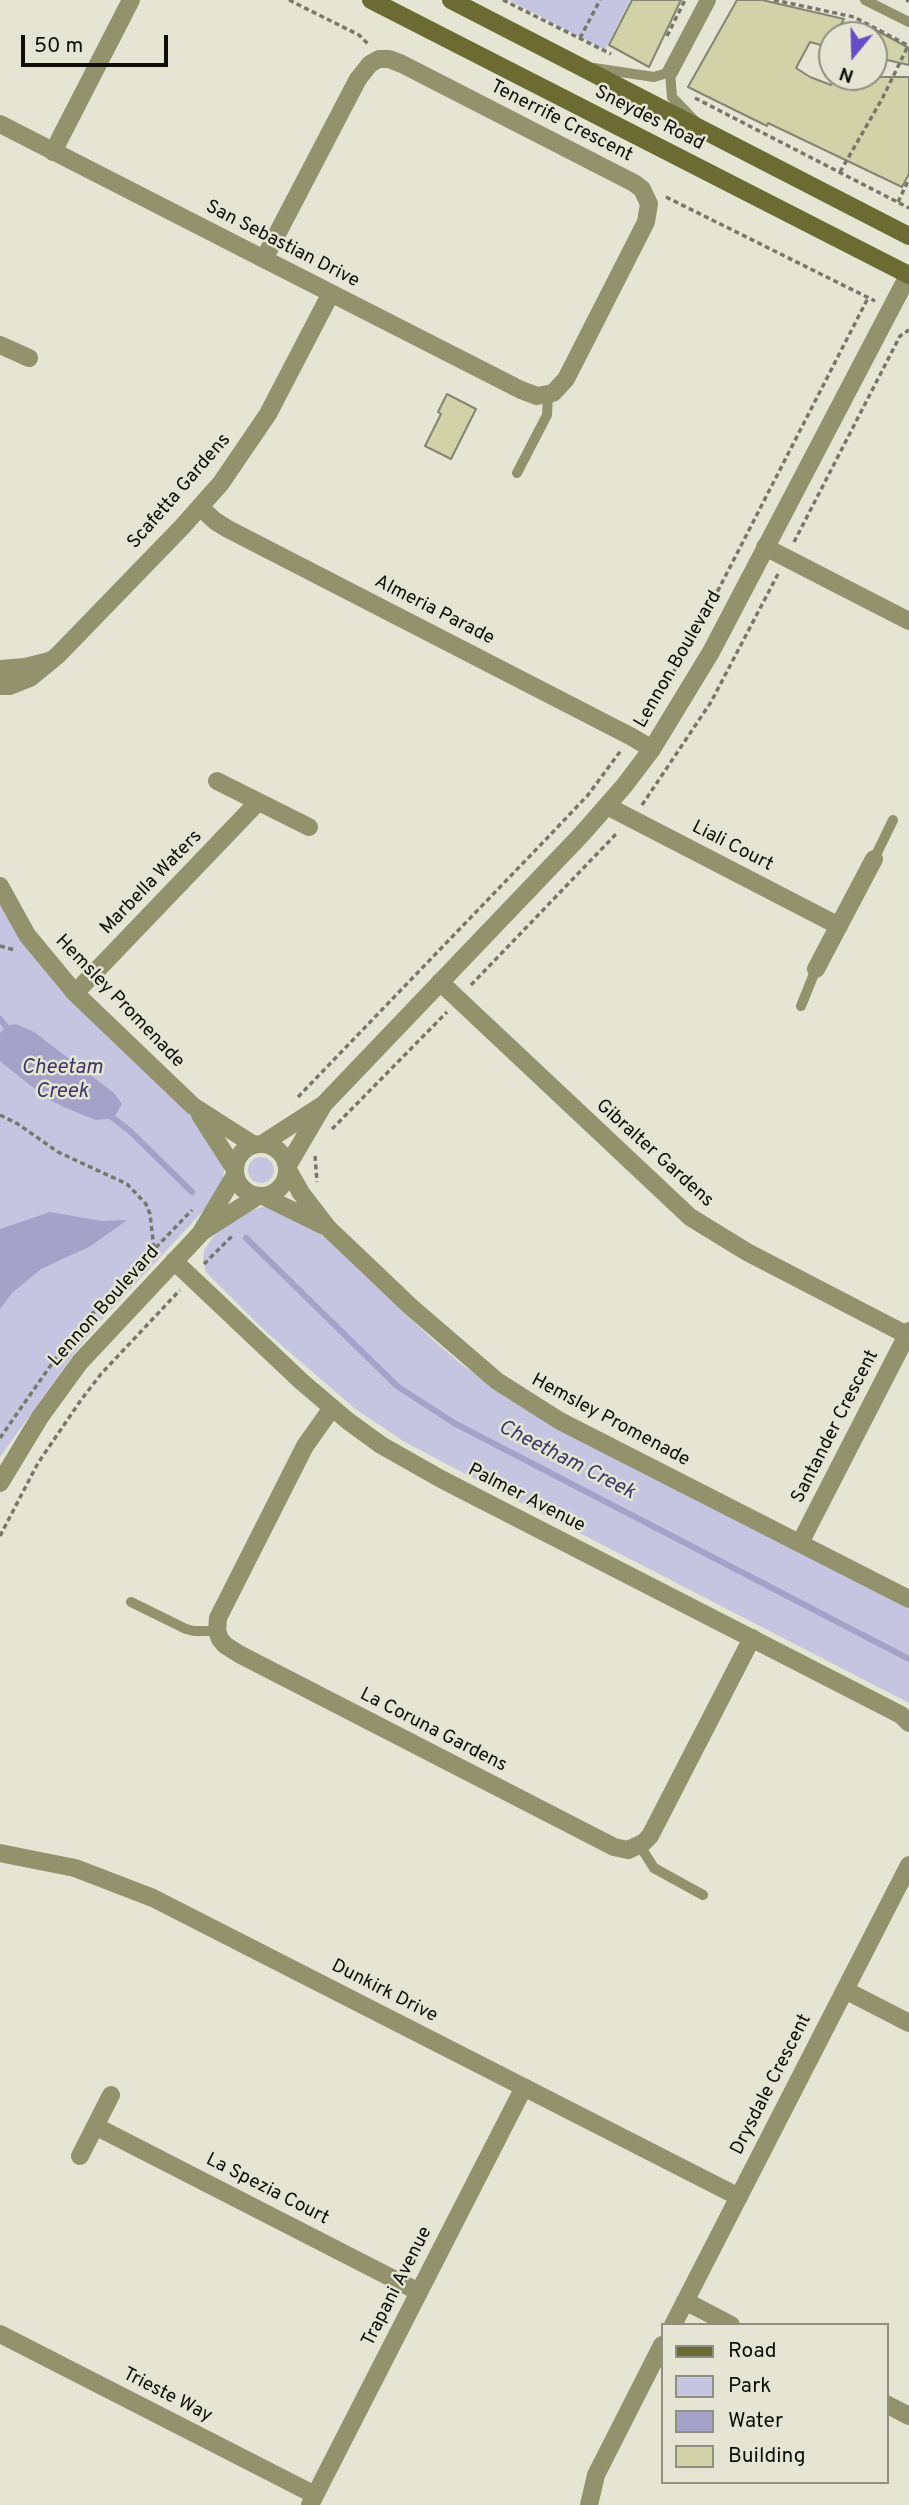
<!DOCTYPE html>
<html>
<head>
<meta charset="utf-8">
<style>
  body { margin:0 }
  #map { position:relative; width:909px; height:2505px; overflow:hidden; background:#e4e5d3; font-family:Overpass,sans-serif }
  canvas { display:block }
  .legend { position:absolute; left:661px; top:2323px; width:228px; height:161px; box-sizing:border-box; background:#e4e5d3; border:2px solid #8f8f82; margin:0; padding:9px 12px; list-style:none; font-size:21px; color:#0f0f09 }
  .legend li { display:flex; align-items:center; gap:14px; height:35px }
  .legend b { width:35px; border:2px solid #8f8f82 }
  .north { position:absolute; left:818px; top:21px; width:70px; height:70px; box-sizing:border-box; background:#e4e5d3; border:2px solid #8f8f82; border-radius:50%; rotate:199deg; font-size:19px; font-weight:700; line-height:28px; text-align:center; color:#0f0f09 }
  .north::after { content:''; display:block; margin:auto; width:24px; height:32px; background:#634ec6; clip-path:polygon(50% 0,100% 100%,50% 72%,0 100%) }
  .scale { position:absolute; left:21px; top:35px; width:147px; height:32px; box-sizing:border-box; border:4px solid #0f0f09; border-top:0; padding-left:9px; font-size:21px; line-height:24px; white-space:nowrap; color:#0f0f09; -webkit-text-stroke:5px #e4e5d3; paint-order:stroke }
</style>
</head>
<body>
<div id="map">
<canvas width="909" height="2505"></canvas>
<ul class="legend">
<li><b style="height:9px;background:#6b6b32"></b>Road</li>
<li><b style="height:19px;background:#c5c5e1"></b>Park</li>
<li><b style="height:19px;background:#a4a2c9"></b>Water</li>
<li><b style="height:19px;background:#d1d2a7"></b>Building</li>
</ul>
<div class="north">N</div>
<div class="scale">50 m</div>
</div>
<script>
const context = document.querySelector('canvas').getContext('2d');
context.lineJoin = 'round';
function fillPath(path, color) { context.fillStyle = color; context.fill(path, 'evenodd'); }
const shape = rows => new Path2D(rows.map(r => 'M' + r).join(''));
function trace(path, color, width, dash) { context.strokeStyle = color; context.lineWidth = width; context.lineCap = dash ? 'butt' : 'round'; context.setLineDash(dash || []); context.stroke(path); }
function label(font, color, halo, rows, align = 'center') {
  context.font = font + ' Overpass,sans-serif'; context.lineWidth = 5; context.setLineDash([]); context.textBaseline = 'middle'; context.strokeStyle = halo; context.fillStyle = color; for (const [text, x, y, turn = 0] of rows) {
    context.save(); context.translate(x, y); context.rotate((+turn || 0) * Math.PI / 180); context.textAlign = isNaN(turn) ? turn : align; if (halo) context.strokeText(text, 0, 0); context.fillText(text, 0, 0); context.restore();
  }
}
fillPath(shape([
  [509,0,630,0,605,50],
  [0,903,27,947,60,989,199,1123,223,1163,224,1170,223,1181,204,1210,98,1324,73,1355,0,1457],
  '248 1170a13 13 0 1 1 26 0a13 13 0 1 1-26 0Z',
  [266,1206,316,1229,432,1339,461,1364,514,1402,558,1429,909,1609,909,1703,469,1476,403,1441,354,1408,263,1329,206,1272,203,1261,204,1251,212,1238,224,1227,249,1211]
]), '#c5c5e1');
fillPath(shape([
  [16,1024,34,1032,114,1093,122,1104,114,1118,96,1120,66,1108,48,1099,2,1063,0,1061,0,1033,6,1026],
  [50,1212,102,1221,127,1220,91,1246,41,1269,12,1293,0,1309,0,1229]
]), '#a4a2c9');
trace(shape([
  [0,1019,10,1031],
  [109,1115,130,1131,192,1192],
  [246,1238,397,1386,454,1423,909,1659]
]), '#a4a2c9', 6);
const building = shape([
  [632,0,681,0,649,67,609,45,632,0],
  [737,0,762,0,844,19,835,35,832,35,828,47,810,42,796,68,810,77,831,85,835,77,909,77,909,174,902,187,768,123,767,126,688,87,737,0],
  [874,29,909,48,909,65,874,57,874,29],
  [447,394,476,409,451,459,425,446,441,414,438,412,447,394]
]);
fillPath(building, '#d1d2a7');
trace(building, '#848574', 2);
trace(shape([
  [289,0,359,35,369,45],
  [503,0,611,54],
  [774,0,854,17,909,46],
  [906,0,909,1],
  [667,36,685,0],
  [580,38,600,0],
  [695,98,909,208],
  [840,172,882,99,908,46],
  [666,197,875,301],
  [898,202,909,179],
  [794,542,900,336,909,330],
  [641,724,689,647,868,298],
  [642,805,711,702,778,574],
  [0,946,15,950],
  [471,985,618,832],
  [298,1097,551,834,588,795,622,749],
  [0,1115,18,1124,58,1152,127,1184,146,1204,150,1214,154,1249],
  [332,1129,447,1012],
  [315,1156,317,1182],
  [204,1264,233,1235],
  [0,1438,60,1352,92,1314,192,1210],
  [0,1536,38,1463,81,1400,101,1374,180,1290]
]), '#77786c', 3.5, [5, 3.5]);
trace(shape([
  [865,0,909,22],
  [594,68,654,77,670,72,672,97,695,121],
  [517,473,547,415,548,395],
  [874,859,893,820],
  [801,1006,816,969],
  [131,1602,186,1629,194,1631,217,1631],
  [640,1846,654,1868,703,1895]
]), '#92926d', 10);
trace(shape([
  [670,72,708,0]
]), '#92926d', 16);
trace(shape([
  [0,124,264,259,521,390,537,396,553,393,566,379,646,222,649,204,642,189,634,183,402,64,389,59,379,59,370,64,358,79,264,259],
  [53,152,131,0],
  [0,345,29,358],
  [200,507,215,521,228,529,632,737,652,749],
  [765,547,909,621],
  [0,669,25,667,49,661],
  [0,686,10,686,30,678,58,655,182,527,221,483,268,414,331,293],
  [217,781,309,827],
  [607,806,839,926],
  [0,886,27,935,75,993,193,1106,254,1145],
  [816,969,874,859],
  [440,982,690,1217,747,1252,907,1335],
  [75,993,258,802],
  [200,1115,234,1168],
  [287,1168,301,1193,328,1228,411,1307,497,1381,560,1421,909,1599],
  [263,1196,324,1226],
  [332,1408,305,1446,218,1618,217,1631,220,1639,225,1645,239,1654,614,1847,628,1850,643,1843,650,1836,752,1638],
  [800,1543,909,1331],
  [0,1853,75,1868,153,1898,739,2197],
  [845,1990,909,2023],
  [97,2127,419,2292],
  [80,2156,111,2095],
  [685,2301,731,2325],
  [673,2325,909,1865],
  [0,2334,315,2495],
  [886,2404,909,2416],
  [310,2505,524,2087],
  [589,2505,596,2475,662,2345]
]), '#92926d', 18);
trace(shape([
  '235 1170a26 26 0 1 1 52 0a26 26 0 1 1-52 0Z',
  [262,1144,321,1106],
  [287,1167,324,1104,582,834,624,786,652,749,711,652,909,274],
  [202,1232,258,1196],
  [174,1261,302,1382,348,1421,381,1445,441,1479,901,1715,909,1723],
  [0,1483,40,1417,80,1362,200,1234,235,1175]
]), '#92926d', 18);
trace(shape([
  [371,0,909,275],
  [451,0,909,236]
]), '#6b6b32', 18);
label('19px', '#0f0f09', '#e4e5d3', [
  ["Sneydes Road",649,119,27],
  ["Tenerrife Crescent",561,122,27],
  ["San Sebastian Drive",282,245,27],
  ["Scafetta Gardens",180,492,-49],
  ["Almeria Parade",434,611,27],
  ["Lennon Boulevard",679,660,-60],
  ["Liali Court",732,847,27],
  ["Marbella Waters",152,883,-46],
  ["Hemsley Promenade",119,1002,46],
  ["Gibralter Gardens",654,1154,42],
  ["Lennon Boulevard",105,1307,-48],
  ["Hemsley Promenade",610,1421,28],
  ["Santander Crescent",836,1427,-63],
  ["Palmer Avenue",526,1499,27],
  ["La Coruna Gardens",433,1731,27],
  ["Dunkirk Drive",384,1992,27],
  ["Drysdale Crescent",772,2085,-63],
  ["La Spezia Court",267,2190,27],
  ["Trapani Avenue",398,2287,-63],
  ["Trieste Way",167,2396,27]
]);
label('italic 21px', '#3d376b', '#e4e5d3', [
  ["Cheetam",62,1069],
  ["Creek",62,1093],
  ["Cheetham Creek",566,1461,27]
]);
</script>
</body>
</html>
